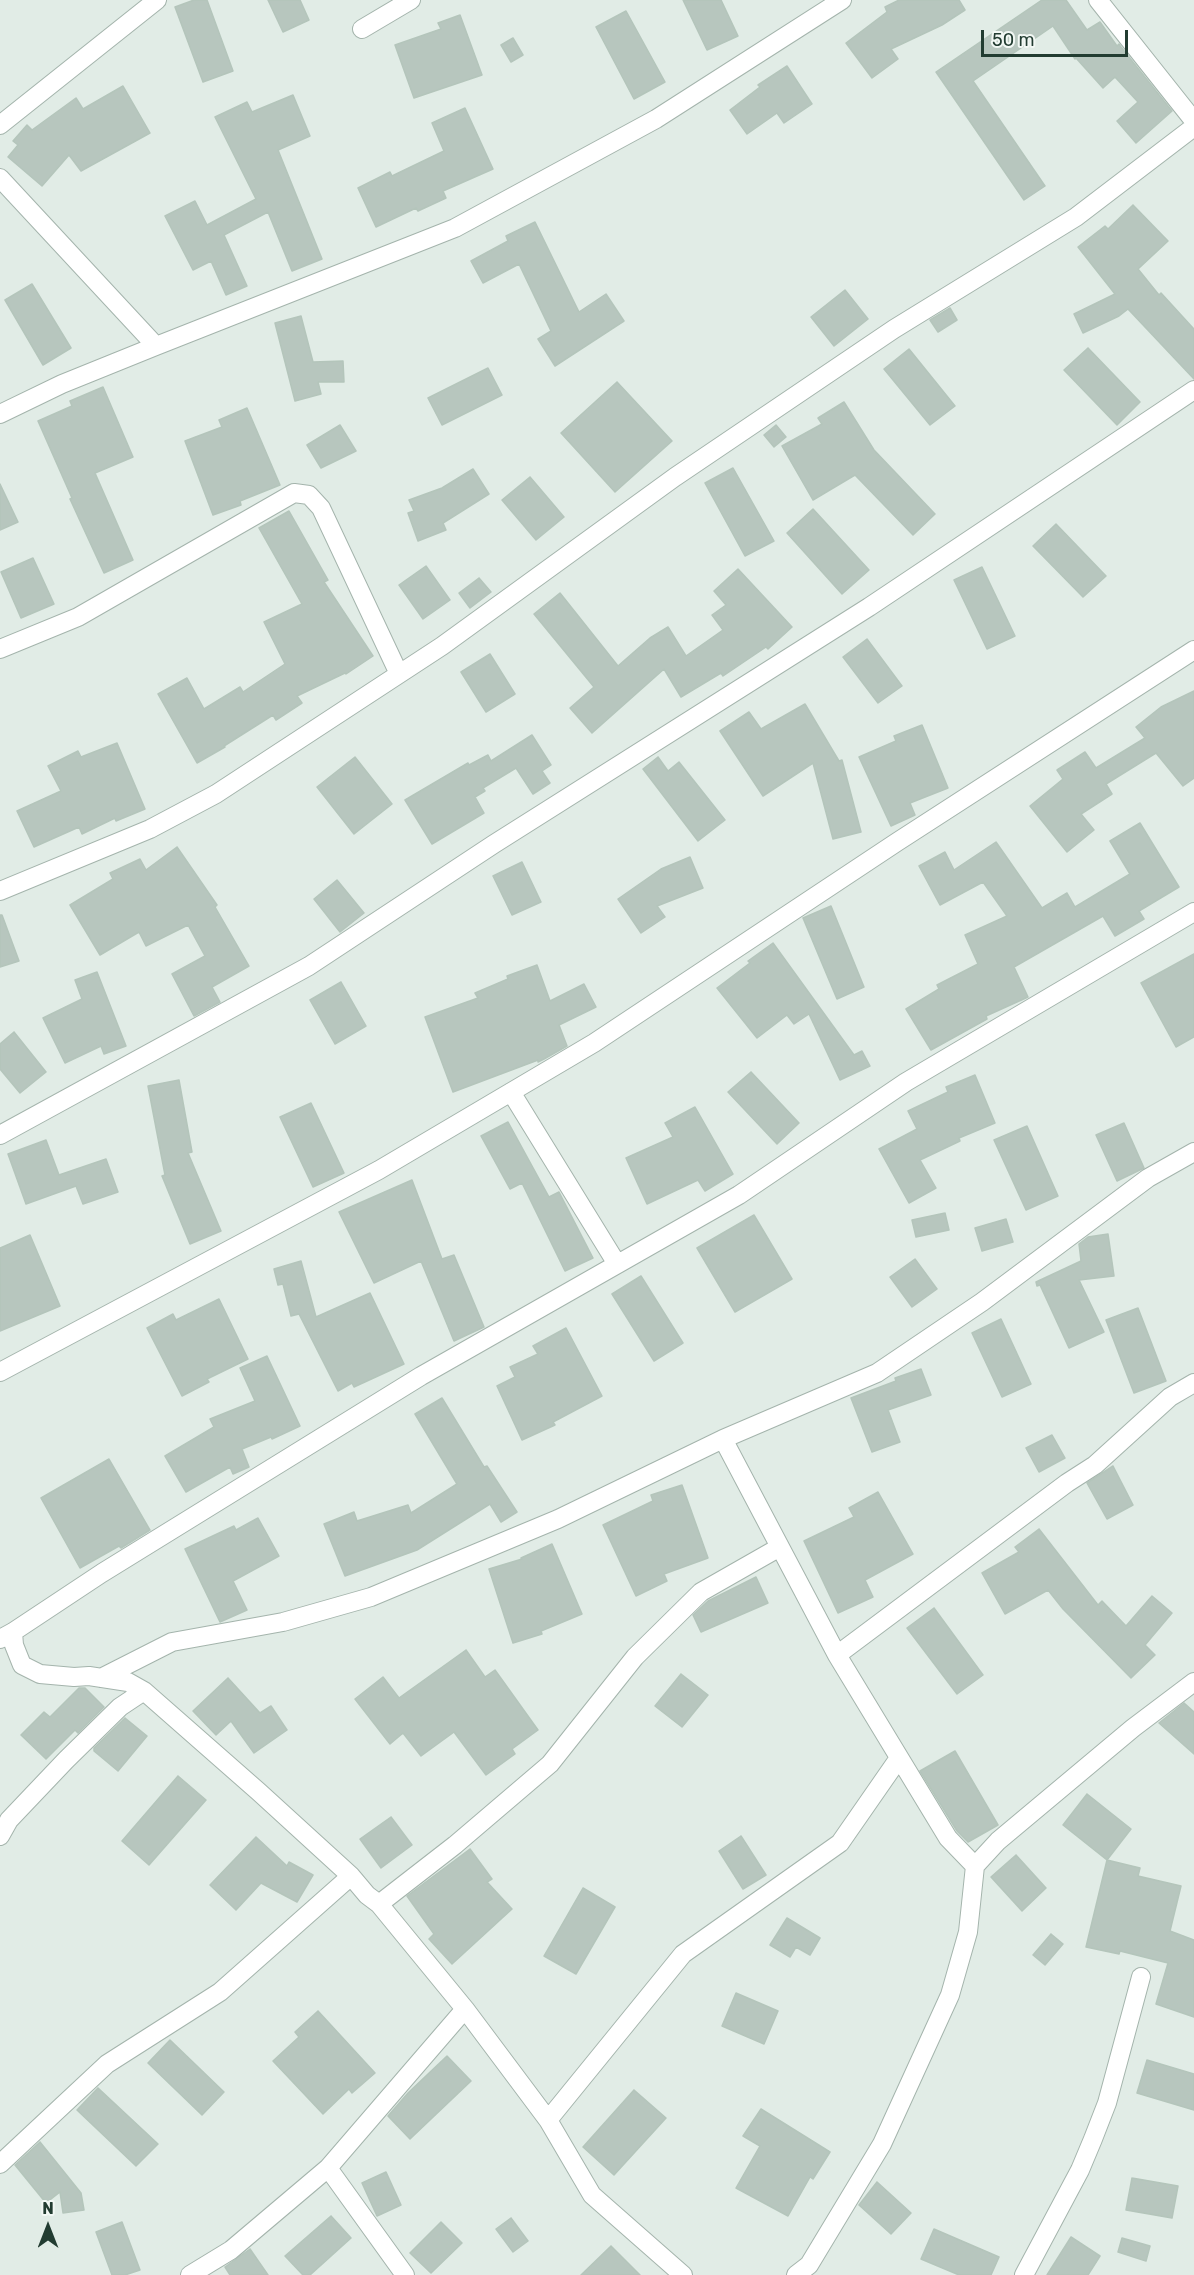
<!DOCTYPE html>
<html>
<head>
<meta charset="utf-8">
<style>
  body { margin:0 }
  #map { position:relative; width:1194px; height:2275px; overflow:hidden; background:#e1ece6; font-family:Rubik,sans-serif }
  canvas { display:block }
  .north { position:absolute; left:18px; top:2197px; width:60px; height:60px; -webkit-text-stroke:4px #f2f8f4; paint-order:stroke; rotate:0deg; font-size:16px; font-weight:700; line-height:24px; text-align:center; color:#223c31 }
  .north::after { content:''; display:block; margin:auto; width:21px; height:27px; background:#223c31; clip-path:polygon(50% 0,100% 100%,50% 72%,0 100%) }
  .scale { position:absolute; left:981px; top:30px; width:147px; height:27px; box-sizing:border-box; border:3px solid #223c31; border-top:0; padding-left:8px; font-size:18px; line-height:21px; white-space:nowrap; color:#223c31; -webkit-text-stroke:4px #f2f8f4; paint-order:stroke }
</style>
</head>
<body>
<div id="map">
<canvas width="1194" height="2275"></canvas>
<div class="north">N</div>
<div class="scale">50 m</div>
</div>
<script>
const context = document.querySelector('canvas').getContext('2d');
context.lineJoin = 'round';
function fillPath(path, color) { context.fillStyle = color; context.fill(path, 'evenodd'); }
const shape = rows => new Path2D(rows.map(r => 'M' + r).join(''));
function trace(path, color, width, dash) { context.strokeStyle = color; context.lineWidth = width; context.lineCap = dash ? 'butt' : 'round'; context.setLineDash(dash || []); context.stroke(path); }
const building = shape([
  [194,0,207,0,233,71,203,82,175,7,194,0],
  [268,0,300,0,309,20,283,32,268,0],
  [683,0,721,0,738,36,707,50,683,0],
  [899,0,959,0,965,10,942,25,891,49,898,59,872,78,846,43,887,12,885,7,899,0],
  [1042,0,1066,0,1087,30,1100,22,1117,46,1119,44,1121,47,1172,111,1136,143,1117,121,1138,102,1115,77,1103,88,1076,58,1075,59,1053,26,973,81,1045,186,1024,200,936,72,1042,0],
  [626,11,665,82,634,99,596,27,626,11],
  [460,15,482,75,414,98,395,45,441,29,438,23,460,15],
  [513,38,523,55,511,62,501,45,513,38],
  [787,66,812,104,784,123,777,113,747,134,730,110,760,87,758,85,787,66],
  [123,86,150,133,81,171,69,155,42,186,8,157,18,145,13,141,27,125,32,130,76,98,83,109,123,86],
  [293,95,310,136,278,150,322,259,292,271,268,212,224,235,247,286,226,295,211,261,193,270,165,216,195,201,207,225,256,199,215,117,247,102,252,112,293,95],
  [465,108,493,169,443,191,446,198,418,211,416,208,376,227,358,188,390,172,392,176,444,151,432,123,465,108],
  [1133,205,1168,241,1138,269,1159,295,1161,293,1194,329,1194,379,1128,309,1119,316,1083,333,1074,314,1115,294,1078,247,1105,226,1108,229,1133,205],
  [535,222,579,312,606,294,624,321,555,366,538,339,551,331,519,264,483,283,471,261,508,241,506,236,535,222],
  [32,284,71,348,43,365,5,300,32,284],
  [845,290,868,319,834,346,811,317,845,290],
  [950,308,957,320,938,332,930,320,950,308],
  [301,316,313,362,343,361,344,382,318,382,321,394,295,401,275,323,301,316],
  [1088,348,1140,402,1117,425,1064,370,1088,348],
  [909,349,955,406,930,425,884,369,909,349],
  [488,368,502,395,442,425,428,398,488,368],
  [617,382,672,441,615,492,561,433,617,382],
  [103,387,133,457,95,473,133,560,104,573,70,499,72,498,38,421,72,406,70,401,103,387],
  [844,402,874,450,935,514,913,535,855,475,813,500,782,446,822,424,818,418,844,402],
  [247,408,280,485,240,501,241,505,213,515,185,441,222,427,219,420,247,408],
  [340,425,356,451,321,468,307,445,340,425],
  [776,425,786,437,774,447,764,435,776,425],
  [733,468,774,541,745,556,705,483,733,468],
  [473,469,489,494,443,523,446,530,418,541,408,513,414,511,409,500,442,488,473,469],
  [530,477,564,517,536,540,502,500,530,477],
  [0,484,18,522,0,530,0,484],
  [813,509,869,570,842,594,787,533,813,509],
  [289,511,328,580,324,582,373,656,346,674,345,673,297,696,302,703,276,720,273,715,224,746,225,747,197,763,158,694,187,678,204,709,240,687,243,692,285,664,264,622,302,604,259,528,289,511],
  [1056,524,1106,576,1083,597,1033,546,1056,524],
  [33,558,54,604,21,618,1,572,33,558],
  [426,566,450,600,423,619,399,585,426,566],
  [982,567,1015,636,987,649,954,580,982,567],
  [738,569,792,627,768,649,766,647,723,676,721,673,681,697,664,669,592,733,570,708,594,687,534,614,560,593,618,666,650,638,668,627,686,656,723,630,712,615,726,605,714,591,738,569],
  [479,578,491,592,470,608,459,593,479,578],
  [867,639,902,686,878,703,843,657,867,639],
  [490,654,515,694,486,712,461,672,490,654],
  [1194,691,1194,778,1183,786,1156,753,1106,784,1112,794,1081,814,1094,830,1067,852,1030,806,1063,779,1057,770,1085,752,1096,768,1145,738,1136,727,1161,707,1194,691],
  [805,704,839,761,842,760,861,832,833,839,813,763,763,796,720,731,749,712,761,729,805,704],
  [922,725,948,788,910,803,915,815,891,826,859,757,896,741,894,736,922,725],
  [532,735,551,765,542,771,550,783,533,794,516,768,483,788,485,791,475,797,484,813,432,844,405,800,468,763,469,765,488,755,491,761,532,735],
  [117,743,145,809,116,821,115,818,82,834,79,827,34,847,17,811,61,791,48,766,78,751,81,757,117,743],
  [355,757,392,804,354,834,317,787,355,757],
  [658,757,668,771,679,762,725,820,698,841,643,769,658,757],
  [1140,823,1179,887,1139,911,1144,919,1115,936,1103,916,1014,967,1028,997,986,1016,987,1019,931,1050,906,1009,939,989,937,985,978,964,965,935,1007,916,983,882,940,905,919,866,945,852,954,870,996,842,1042,908,1067,893,1075,907,1130,874,1110,841,1140,823],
  [177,847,217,905,215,907,249,966,212,987,220,1002,194,1016,172,974,205,956,188,925,146,946,139,932,100,955,70,905,113,879,110,873,140,859,146,870,177,847],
  [690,857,703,888,657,906,665,917,641,933,618,899,661,869,690,857],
  [522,862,541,902,512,915,493,876,522,862],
  [337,880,364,913,340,932,314,899,337,880],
  [831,906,864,987,837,999,803,918,831,906],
  [0,915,2,915,19,961,0,967,0,915],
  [773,943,854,1055,862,1051,870,1066,840,1080,809,1014,794,1024,787,1015,757,1038,717,988,750,963,748,961,773,943],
  [1194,954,1194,1037,1176,1047,1141,983,1194,954],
  [537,965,550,1001,584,984,596,1007,559,1025,567,1046,544,1059,538,1062,538,1060,453,1092,425,1017,478,998,475,993,508,979,507,976,537,965],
  [97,972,126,1046,104,1054,101,1046,65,1063,43,1018,82,999,75,980,97,972],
  [341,982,366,1026,335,1044,310,1000,341,982],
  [14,1032,46,1072,20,1093,0,1069,0,1044,14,1032],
  [751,1072,799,1123,777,1144,728,1092,751,1072],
  [975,1075,995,1123,959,1138,960,1141,920,1160,936,1188,909,1203,879,1149,917,1129,908,1111,948,1092,946,1087,975,1075],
  [179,1080,192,1152,188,1153,221,1231,190,1244,162,1176,165,1175,148,1086,179,1080],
  [311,1103,344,1173,313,1187,280,1117,311,1103],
  [695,1107,733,1174,705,1191,698,1180,647,1204,626,1158,673,1137,665,1123,695,1107],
  [508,1122,549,1197,559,1192,593,1258,565,1271,522,1183,510,1189,481,1136,508,1122],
  [1124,1123,1144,1168,1117,1181,1096,1135,1124,1123],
  [1027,1126,1058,1196,1026,1210,994,1140,1027,1126],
  [46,1140,59,1175,106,1159,118,1192,83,1204,76,1186,26,1204,8,1154,46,1140],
  [412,1180,442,1259,454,1255,484,1327,454,1341,421,1261,374,1283,339,1212,412,1180],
  [945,1213,949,1230,916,1237,912,1220,945,1213],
  [754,1215,792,1279,735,1312,697,1248,754,1215],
  [1006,1219,1013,1242,982,1251,975,1228,1006,1219],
  [1108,1234,1114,1276,1079,1280,1104,1332,1069,1348,1040,1285,1037,1286,1036,1282,1081,1261,1079,1244,1088,1237,1108,1234],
  [30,1235,60,1306,0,1331,0,1248,30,1235],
  [915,1259,937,1289,912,1307,890,1277,915,1259],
  [301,1261,316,1317,370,1293,404,1364,354,1387,352,1383,338,1391,299,1314,291,1316,283,1284,278,1285,274,1269,301,1261],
  [641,1276,683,1343,654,1361,612,1294,641,1276],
  [219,1299,248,1359,207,1379,209,1382,182,1396,147,1328,173,1314,176,1320,219,1299],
  [1138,1308,1166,1381,1134,1393,1106,1320,1138,1308],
  [1001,1319,1031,1384,1002,1397,972,1333,1001,1319],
  [566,1328,602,1396,553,1422,555,1425,522,1440,497,1386,515,1377,510,1367,538,1354,533,1346,566,1328],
  [267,1356,300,1426,272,1439,271,1437,242,1449,249,1467,233,1474,230,1467,186,1492,165,1456,214,1427,210,1419,255,1401,240,1368,267,1356],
  [921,1369,931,1395,888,1410,900,1442,872,1452,851,1398,896,1381,895,1378,921,1369],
  [442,1398,484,1467,487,1466,517,1512,501,1522,490,1504,417,1550,345,1576,324,1524,354,1512,357,1521,408,1505,411,1513,457,1484,415,1414,442,1398],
  [1052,1435,1065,1458,1039,1472,1026,1448,1052,1435],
  [109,1459,150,1530,121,1548,119,1546,80,1568,41,1498,109,1459],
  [1113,1466,1133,1505,1107,1519,1087,1483,1113,1466],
  [682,1485,708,1558,664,1574,667,1581,636,1596,603,1525,653,1501,651,1495,682,1485],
  [878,1492,913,1554,865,1580,873,1597,838,1613,804,1541,854,1517,849,1508,878,1492],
  [258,1518,279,1556,233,1581,247,1610,220,1622,185,1549,234,1526,236,1530,258,1518],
  [1039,1529,1098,1605,1102,1601,1126,1626,1152,1596,1172,1613,1145,1645,1155,1655,1131,1678,1063,1609,1048,1590,1005,1614,982,1573,1019,1552,1015,1547,1039,1529],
  [552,1544,582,1614,541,1631,542,1634,513,1643,489,1569,522,1559,521,1558,552,1544],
  [756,1577,768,1603,701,1632,693,1615,708,1601,756,1577],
  [934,1608,983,1675,957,1694,907,1628,934,1608],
  [466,1650,485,1677,495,1670,538,1730,512,1749,515,1754,486,1775,454,1732,421,1756,403,1733,390,1744,355,1699,383,1677,399,1698,466,1650],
  [681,1674,708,1695,682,1727,655,1706,681,1674],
  [228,1678,260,1713,271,1706,287,1730,254,1753,231,1721,216,1735,193,1711,228,1678],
  [79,1688,85,1688,104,1707,78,1733,75,1730,46,1759,21,1735,44,1712,50,1717,79,1688],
  [1184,1703,1194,1712,1194,1754,1159,1723,1184,1703],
  [125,1718,147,1736,118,1771,94,1751,94,1748,125,1718],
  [955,1751,998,1825,968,1842,957,1831,920,1771,955,1751],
  [178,1776,206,1800,149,1865,122,1841,178,1776],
  [1087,1794,1131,1829,1107,1860,1063,1825,1087,1794],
  [391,1817,412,1845,381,1868,360,1839,391,1817],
  [741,1836,766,1875,743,1889,719,1851,741,1836],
  [256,1837,287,1866,289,1862,313,1875,297,1902,261,1883,236,1910,210,1885,256,1837],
  [470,1849,492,1879,487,1882,512,1909,452,1964,429,1939,434,1934,407,1896,470,1849],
  [1016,1855,1046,1888,1022,1911,991,1877,1016,1855],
  [1107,1860,1140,1868,1138,1876,1181,1886,1170,1931,1194,1940,1194,2017,1156,2004,1168,1963,1120,1951,1119,1954,1086,1947,1107,1860],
  [583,1888,615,1907,576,1974,544,1956,583,1888],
  [787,1918,820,1938,810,1955,796,1947,790,1957,770,1945,787,1918],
  [1051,1934,1063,1944,1045,1965,1033,1955,1051,1934],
  [736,1993,778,2011,764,2044,722,2026,736,1993],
  [318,2011,375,2073,352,2093,349,2089,323,2114,273,2061,299,2037,295,2032,318,2011],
  [170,2040,224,2092,202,2115,148,2063,170,2040],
  [447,2056,471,2081,410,2139,388,2116,408,2093,447,2056],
  [1147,2060,1194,2074,1194,2110,1137,2093,1147,2060],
  [98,2088,158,2144,136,2166,77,2110,98,2088],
  [634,2090,666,2118,614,2175,583,2147,634,2090],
  [761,2109,830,2152,813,2179,810,2177,788,2216,736,2188,760,2146,743,2136,761,2109],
  [40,2142,81,2193,84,2210,63,2213,60,2192,46,2203,15,2165,40,2142],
  [386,2172,401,2205,377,2216,362,2183,386,2172],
  [1132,2178,1178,2186,1172,2218,1126,2210,1132,2178],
  [877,2182,911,2213,891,2234,859,2205,877,2182],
  [331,2216,351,2238,310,2275,303,2275,285,2256,331,2216],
  [511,2218,528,2241,513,2252,496,2229,511,2218],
  [122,2222,140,2270,125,2275,112,2275,96,2232,122,2222],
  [441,2222,462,2243,431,2273,410,2253,441,2222],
  [934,2229,999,2257,991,2275,959,2275,921,2259,934,2229],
  [1071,2237,1100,2256,1088,2275,1047,2275,1071,2237],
  [1122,2238,1150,2246,1146,2261,1118,2252,1122,2238],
  [611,2246,640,2275,581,2275,611,2246],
  [250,2249,268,2275,230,2275,225,2267,250,2249]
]);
fillPath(building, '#b7c6be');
trace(building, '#b4c5bb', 1.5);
const minor = shape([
  [1098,0,1194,121],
  [362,29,411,0],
  [0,125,157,0],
  [0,178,156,346],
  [0,414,62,384,156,346,455,228,656,119,842,0],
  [0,649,78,617,294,493,309,495,321,508,399,674],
  [0,891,150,829,216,794,442,646,675,477,894,329,1076,217,1194,127],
  [511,1092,617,1264],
  [0,1135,309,966,494,844,869,607,1194,390],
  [0,1372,379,1170,594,1043,897,842,1194,650],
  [723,1439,837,1655,948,1838,975,1866],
  [13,1632,14,1645,22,1665,40,1674,74,1677,89,1676,128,1682,144,1691,259,1792,351,1876,367,1895,379,1904,465,2009,548,2120,592,2195,683,2275],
  [0,1639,13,1632,102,1573,421,1376,739,1195,906,1082,1194,912],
  [837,1655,1067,1483,1095,1465,1170,1397,1194,1383],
  [101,1678,172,1642,283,1622,371,1597,558,1519,723,1439,877,1373,982,1302,1148,1178,1194,1152],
  [0,1836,9,1820,66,1760,120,1707,144,1691],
  [379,1904,455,1845,550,1764,635,1657,701,1592,780,1547],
  [548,2120,683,1954,840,1843,899,1758],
  [0,2164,107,2064,220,1992,351,1876],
  [328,2168,405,2275],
  [190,2275,231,2250,328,2168,465,2009],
  [796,2275,809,2265,882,2144,950,1995,968,1932,975,1866,998,1841,1133,1728,1194,1682],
  [1024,2275,1080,2170,1093,2139,1107,2103,1141,1977]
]);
trace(minor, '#a4b4ac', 20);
trace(minor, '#fff', 18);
</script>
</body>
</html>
